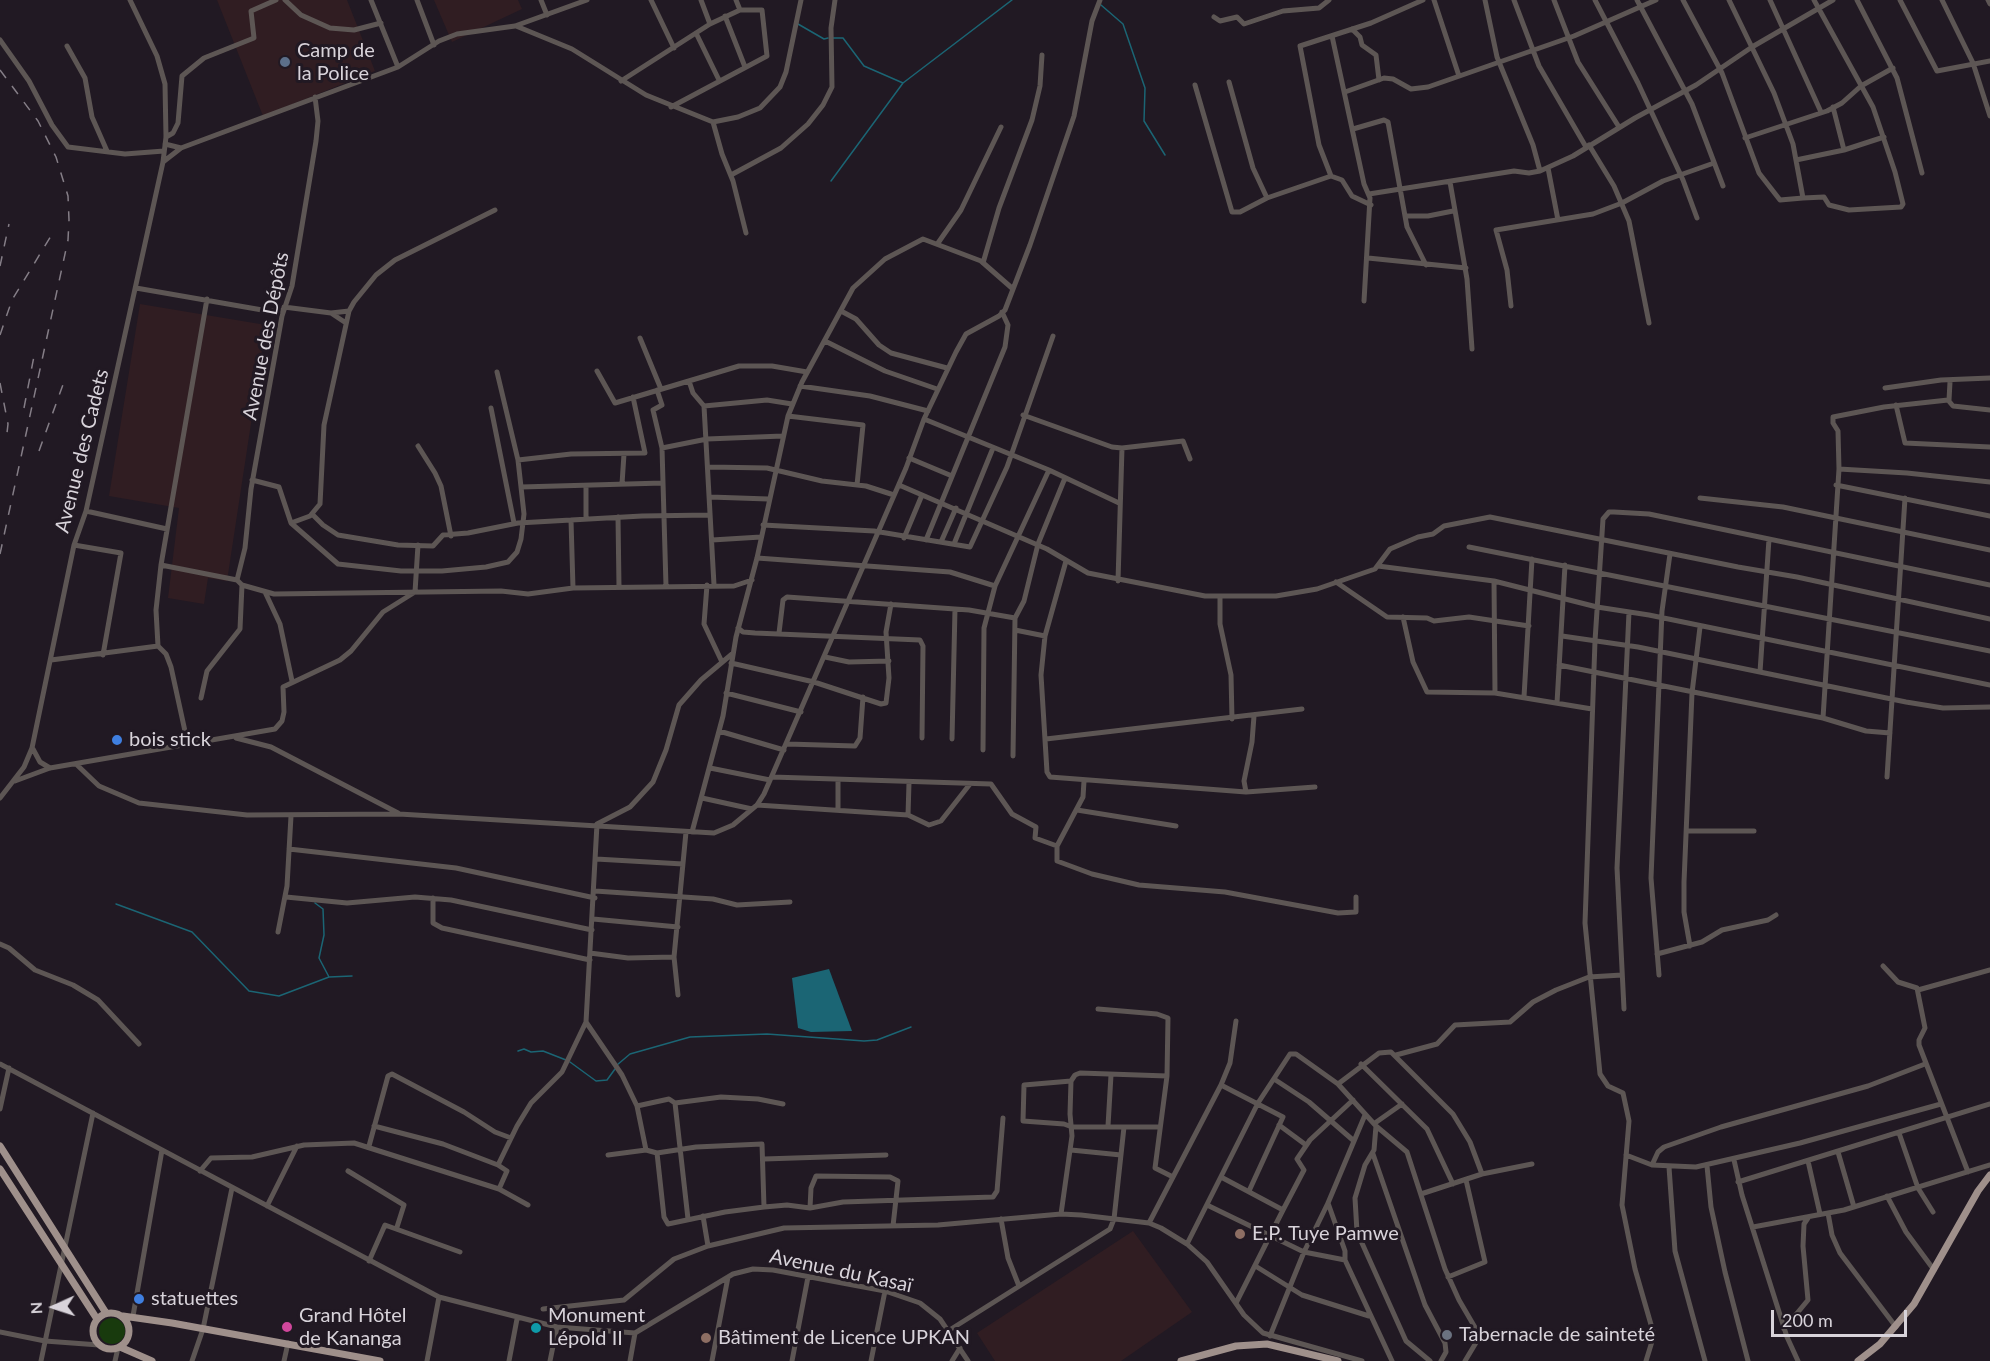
<!DOCTYPE html>
<html>
<head>
<meta charset="utf-8">
<style>
  body { margin:0 }
  #map { position:relative; width:1990px; height:1361px; overflow:hidden; background:#211923; font-family:Lato,sans-serif }
  canvas { display:block }
  .north { position:absolute; left:24px; top:1277px; width:60px; height:60px; -webkit-text-stroke:4px #211923; paint-order:stroke; rotate:267deg; font-size:16px; font-weight:700; line-height:24px; text-align:center; color:#d8d3da }
  .north::after { content:''; display:block; margin:auto; width:21px; height:27px; background:#d8d3da; clip-path:polygon(50% 0,100% 100%,50% 72%,0 100%) }
  .scale { position:absolute; left:1771px; top:1310px; width:136px; height:27px; box-sizing:border-box; border:3px solid #d8d3da; border-top:0; padding-left:8px; font-size:18px; line-height:21px; white-space:nowrap; color:#d8d3da; -webkit-text-stroke:4px #211923; paint-order:stroke }
</style>
</head>
<body>
<div id="map">
<canvas width="1990" height="1361"></canvas>
<div class="north">N</div>
<div class="scale">200 m</div>
</div>
<script>
const context = document.querySelector('canvas').getContext('2d');
context.lineJoin = 'round';
function fillPath(path, color) { context.fillStyle = color; context.fill(path, 'evenodd'); }
const shape = rows => new Path2D(rows.map(r => 'M' + r).join(''));
function trace(path, color, width, dash) { context.strokeStyle = color; context.lineWidth = width; context.lineCap = dash ? 'butt' : 'round'; context.setLineDash(dash || []); context.stroke(path); }
function label(font, color, halo, rows, align = 'center') {
  context.font = font + ' Lato,sans-serif'; context.lineWidth = 6; context.setLineDash([]); context.textBaseline = 'middle'; context.strokeStyle = halo; context.fillStyle = color; for (const [text, x, y, turn = 0] of rows) {
    context.save(); context.translate(x, y); context.rotate((+turn || 0) * Math.PI / 180); context.textAlign = isNaN(turn) ? turn : align; if (halo) context.strokeText(text, 0, 0); context.fillText(text, 0, 0); context.restore();
  }
}
fillPath(shape([
  [217,0,347,0,375,71,263,116],
  [434,0,518,0,522,9,452,42],
  [140,304,266,325,227,581,208,578,204,604,168,598,179,508,109,496],
  [1133,1231,1192,1312,1121,1361,995,1361,977,1333]
]), '#301d22');
fillPath(shape([
  '99 1331a13 13 0 1 1 26 0a13 13 0 1 1-26 0Z'
]), '#183a0d');
fillPath(shape([
  [829,969,852,1031,811,1032,798,1028,792,978]
]), '#1b6574');
trace(shape([
  [1101,5,1123,24,1145,88,1144,121,1165,155],
  [798,24,824,39,828,38],
  [833,38,843,38,864,66,903,83],
  [831,181,903,83,1012,0],
  [315,903,323,909,324,935,319,958,329,977],
  [116,904,192,932,249,991,279,996,329,977,352,976],
  [518,1051,524,1049,531,1052,543,1051,566,1060],
  [570,1062,596,1081,607,1080,615,1069],
  [617,1065,630,1054,690,1037,767,1034,864,1041,877,1040,911,1027]
]), '#1b6574', 1.5);
trace(shape([
  [285,0,301,15,330,28,354,30,381,23],
  [371,0,398,67],
  [417,0,434,45],
  [541,0,547,15],
  [651,0,674,48],
  [701,0,710,24],
  [736,0,740,10],
  [1434,0,1459,76],
  [1485,0,1497,57,1533,145,1540,171],
  [1514,0,1539,66,1586,147],
  [1554,0,1578,62,1619,127],
  [1595,0,1638,83,1683,180,1697,218],
  [1637,0,1692,104,1723,186],
  [1683,0,1722,73,1759,173,1780,200,1803,198,1793,144,1774,93,1729,0],
  [1770,0,1821,112],
  [1857,0,1897,78,1922,173],
  [1900,0,1937,71,1990,61],
  [1942,0,1973,63,1990,116],
  [1988,0,1990,4],
  [725,16,745,67],
  [1214,17,1220,21,1237,17,1244,24,1283,11,1319,8,1329,0],
  [516,26,572,49,646,95,713,122,738,117,760,108,780,87,786,72,801,0],
  [1352,29,1360,37,1362,45,1376,55,1379,80],
  [696,33,719,80],
  [1332,36,1364,184,1370,198,1364,301],
  [0,40,29,81,52,125,68,147,125,154,164,151],
  [67,46,85,78,92,117,107,151],
  [621,81,710,24,740,10,762,10,767,56,671,107],
  [1229,82,1253,168,1267,198],
  [1195,85,1232,212,1240,212,1267,198,1331,176,1342,180,1352,196,1371,205],
  [1345,92,1384,78,1393,79,1411,89,1428,87,1574,36,1656,0],
  [1833,107,1844,150],
  [713,122,722,154,733,181,746,233],
  [1353,129,1384,120,1388,122,1407,227,1426,265],
  [166,137,173,133,178,123,182,76,204,58,254,38,251,11,276,0],
  [1745,138,1827,111,1842,103,1861,86,1893,68],
  [165,144,181,148],
  [1589,145,1614,186,1629,221,1649,323],
  [1796,160,1844,150,1884,137],
  [163,162,181,148,398,67,439,41,457,34,515,26,587,0],
  [1548,168,1558,220],
  [731,175,781,148,808,124,823,105,832,87,831,28,835,0],
  [1331,176,1319,145,1300,46,1371,23,1423,0],
  [1450,182,1467,279,1472,349],
  [1369,194,1514,171,1529,173,1540,171,1573,156,1635,118,1696,85,1752,47,1833,0],
  [1803,198,1824,197,1829,205,1849,210,1901,207,1903,204,1895,172,1873,107,1814,0],
  [1406,216,1428,216,1453,211],
  [938,243,961,210,1001,127],
  [1368,258,1466,268],
  [983,263,999,208,1032,120,1040,86,1042,55],
  [136,288,268,311,283,310],
  [1511,306,1507,270,1496,230,1593,214,1622,203,1663,181,1714,163],
  [284,307,331,313,346,323],
  [841,311,856,319,879,345,891,353,947,368],
  [331,313,349,311],
  [640,338,661,389],
  [825,341,885,371,937,389],
  [597,371,615,403,739,366,772,366,807,372],
  [689,381,693,393,704,406,714,585],
  [800,386,870,396,928,411],
  [1885,388,1941,380,1990,378],
  [657,390,662,405,653,410,662,448,666,586],
  [1949,400,1950,382],
  [1896,405,1905,443,1990,447],
  [704,406,767,400,792,404],
  [491,408,514,523],
  [1023,415,1112,447,1122,448],
  [788,416,863,425,857,485],
  [924,419,1049,470,1119,503],
  [418,446,435,473,441,486,451,536],
  [662,448,707,439,783,436],
  [909,458,952,476],
  [518,460,571,454,645,453,633,397],
  [709,467,767,468,822,481,866,486,894,495],
  [1839,469,1838,431,1833,423,1833,417,1884,407,1948,400,1953,406,1990,410],
  [252,480,279,487,291,523,338,564,401,571,442,571,486,567,508,562,517,552,521,539,524,514,518,460,497,372],
  [622,484,624,454],
  [899,485,1047,549,1088,573,1205,596,1276,596,1317,589,1375,569,1390,549,1418,537,1433,534,1444,526,1490,517,1738,567,1797,577,1990,619],
  [1836,485,1990,516],
  [521,487,663,483],
  [710,497,768,499],
  [1700,498,1783,507,1990,550],
  [86,511,167,529],
  [312,514,323,525,338,535,398,545,433,546,443,535,468,533,518,523,642,516,710,515],
  [618,517,619,587],
  [586,519,586,486],
  [571,520,573,588],
  [291,523,310,516,320,504,324,425,349,311,354,302,376,275,395,260,495,210],
  [763,525,874,531,970,547,1007,467,1053,336],
  [904,538,922,495],
  [712,540,761,537],
  [926,540,1005,347,1008,325,1002,312],
  [941,542,956,508],
  [954,544,993,448],
  [74,545,121,553,103,655],
  [1469,547,1990,651],
  [757,558,950,572,995,586],
  [1066,561,1045,636,1041,675,1047,772,1050,777,1246,792,1315,787],
  [161,565,237,580,242,585,274,594,501,591,528,594,573,588,734,586,752,580],
  [1378,566,1494,581,1597,607,1649,615,1990,685],
  [237,580,245,548,251,489,282,316,292,286,316,141,318,121,315,97],
  [1118,581,1122,448,1183,441,1190,459],
  [1494,581,1495,693],
  [1336,582,1387,617,1427,618,1434,621,1469,617,1529,626],
  [707,585,704,624,722,662],
  [265,592,280,624,292,681],
  [1220,597,1220,624,1231,675,1232,719],
  [1403,617,1413,662,1427,692,1495,693,1592,709],
  [738,628,743,632,755,633,920,640,923,646,922,738],
  [1015,630,1045,636],
  [779,633,783,600,787,597,969,610,1015,618],
  [1562,636,1638,647,1906,702,1943,708,1990,707],
  [825,657,849,662,889,661],
  [51,660,158,646],
  [731,663,814,682,881,704,886,703,889,678,886,632,891,604],
  [1559,665,1823,718,1866,731,1890,733],
  [1760,672,1769,539],
  [726,693,801,712],
  [1524,697,1532,559],
  [201,698,207,671,240,629,242,585],
  [1557,703,1565,565],
  [1823,718,1839,469,1907,473,1990,482],
  [719,731,784,750],
  [236,738,271,747,398,813],
  [952,739,955,609],
  [1046,739,1302,709],
  [787,744,855,746,860,738,863,697],
  [188,745,171,667,166,654,158,646,156,610,161,565,207,299],
  [33,749,40,762,50,768],
  [983,750,984,628,995,586,1049,470],
  [1013,756,1015,618,1024,601,1038,544,1065,478],
  [76,764,99,786,139,803,247,815,399,814,714,833,733,825,757,805,764,794,906,468,924,419,956,352,966,334,999,316,1005,310,1030,245,1074,116,1092,21,1100,0],
  [710,768,770,780],
  [772,777,991,784,1012,814,1036,827,1035,838,1057,846,1057,861,1092,874,1139,885,1225,892,1338,913,1356,912,1356,897],
  [1887,777,1905,498],
  [838,780,838,810],
  [15,781,50,768,275,729,282,721,284,712,283,687,340,660,351,651,383,612,415,592,418,545],
  [1246,792,1244,781,1252,742,1254,716],
  [0,798,24,767,32,748,74,545,86,511,163,162,166,137,165,84,157,56,130,0],
  [702,798,752,809],
  [757,805,908,815,929,825,941,821,970,784],
  [1077,810,1176,826],
  [908,815,909,783],
  [1687,831,1754,831],
  [692,832,723,716,736,637,757,558,788,416,802,382,853,288,885,259,923,239,981,261,1013,289],
  [1057,846,1083,797,1084,781],
  [289,849,456,868,595,898],
  [596,859,683,864],
  [595,891,713,899,737,905,790,902],
  [286,897,347,903,415,897,451,900,592,930],
  [433,898,433,923,442,928,590,960],
  [593,919,678,927],
  [278,932,287,886,291,816],
  [0,944,9,948,35,970,73,985,98,1000,139,1044],
  [1690,946,1684,912,1684,882,1692,693,1700,627],
  [590,953,628,958,674,957],
  [1657,954,1702,942,1722,930,1768,920,1776,915],
  [1883,966,1898,982,1917,988,1925,1028,1919,1040,1919,1045,1968,1172],
  [1659,975,1651,878,1662,611,1670,554],
  [1918,990,1990,970],
  [678,995,674,957,686,832],
  [1098,1009,1157,1014,1168,1018,1167,1076,1155,1168,1173,1177],
  [1624,1009,1617,868,1629,612],
  [586,1022,622,1075,637,1106,646,1150],
  [1396,1055,1437,1044,1455,1025,1510,1022,1533,1002,1556,990,1589,977,1622,975],
  [0,1064,439,1297,557,1327,635,1333,733,1274,753,1269,773,1270,885,1291,920,1303,940,1319,968,1361],
  [1361,1064,1427,1129,1453,1184],
  [1274,1079,1309,1102,1354,1141],
  [1071,1081,1024,1085,1023,1121,1064,1124,1072,1127,1159,1127],
  [1338,1084,1379,1053,1391,1052,1453,1114,1470,1142,1482,1174],
  [1221,1085,1283,1117,1249,1191],
  [675,1103,721,1097,758,1099,783,1104],
  [637,1106,669,1099,675,1103,688,1219],
  [0,1109,9,1068],
  [1375,1123,1402,1104],
  [1279,1125,1306,1145],
  [374,1126,443,1144,498,1165],
  [1108,1126,1111,1075],
  [1376,1126,1374,1150,1365,1165,1355,1198,1357,1232,1406,1341,1430,1361],
  [1899,1133,1918,1188,1933,1212],
  [369,1146,388,1076,392,1074,464,1112,495,1132,511,1138],
  [1071,1150,1121,1155],
  [1838,1152,1854,1207],
  [657,1153,664,1217,668,1224,725,1212,764,1207,787,1205,810,1208,843,1202,993,1197,997,1191,1003,1118],
  [1373,1154,1425,1305,1445,1343,1446,1352,1441,1361],
  [608,1155,646,1150,657,1153,696,1147,762,1144,764,1207],
  [1626,1155,1652,1165,1696,1167,1800,1143,1941,1104],
  [764,1159,886,1155],
  [1734,1160,1742,1195,1787,1337,1798,1361],
  [1808,1161,1820,1214],
  [1652,1165,1658,1152,1664,1147,1721,1127,1868,1086,1925,1064],
  [1707,1166,1711,1207,1725,1272,1748,1361],
  [1669,1167,1675,1251,1705,1361],
  [200,1171,211,1158,252,1157,304,1145,354,1143,499,1189,528,1205],
  [348,1171,404,1205,397,1227],
  [1221,1177,1283,1210,1236,1303],
  [1738,1182,1990,1104],
  [499,1189,507,1171,498,1165,517,1126,531,1103,562,1072,586,1022,597,824,630,807,653,782,666,750,679,705,701,680,732,654],
  [1421,1194,1482,1174,1532,1164],
  [1887,1196,1906,1232,1934,1270],
  [1328,1203,1345,1251,1345,1260,1392,1361],
  [1207,1205,1304,1252,1345,1260],
  [267,1206,297,1146],
  [810,1208,811,1188,816,1176,890,1177,898,1181,893,1226],
  [1283,1210,1304,1170,1297,1159,1310,1140,1353,1100],
  [1828,1213,1832,1235,1840,1253,1896,1327],
  [1061,1214,1072,1136,1070,1114,1071,1081,1075,1075,1080,1073,1167,1076],
  [703,1216,708,1246],
  [1001,1219,1008,1258,1019,1286],
  [1149,1223,1221,1085,1230,1063,1236,1021],
  [1753,1227,1844,1210,1990,1165],
  [1187,1244,1258,1103,1290,1054,1296,1054,1338,1084,1376,1126,1407,1152,1445,1269,1459,1300,1480,1336,1465,1361],
  [369,1261,385,1225,460,1252],
  [1257,1267,1302,1295,1369,1316],
  [1448,1277,1485,1262,1466,1180],
  [543,1309,624,1300,674,1259,708,1246,784,1228,938,1225,1061,1214,1081,1215,1149,1223,1161,1228,1187,1244,1207,1262,1244,1315,1263,1333,1362,1361],
  [133,1316,162,1150],
  [1784,1329,1808,1300,1803,1246,1804,1224,1808,1218],
  [948,1331,1110,1229,1114,1219,1124,1127],
  [0,1332,45,1341,99,1345],
  [1270,1336,1304,1252,1328,1203,1365,1115],
  [41,1361,93,1113],
  [115,1361,118,1348],
  [192,1361,203,1329,232,1188],
  [284,1361,288,1343],
  [427,1361,439,1297],
  [509,1361,517,1319],
  [550,1361,557,1327],
  [630,1361,635,1333],
  [712,1361,728,1277],
  [792,1361,808,1277],
  [871,1361,885,1291],
  [952,1361,960,1348],
  [1646,1361,1654,1335,1635,1269,1622,1205,1629,1121,1623,1093,1608,1086,1600,1074,1585,923,1595,641,1603,519,1609,512,1614,512,1649,514,1990,585]
]), '#5d5654', 5);
trace(shape([
  [0,1146,106,1313],
  [0,1169,97,1319],
  '93 1331a18 18 0 1 1 36 0a18 18 0 1 1-36 0Z',
  [123,1316,172,1323,380,1361],
  [120,1347,152,1361],
  [1181,1361,1236,1346,1267,1344,1338,1361],
  [1858,1361,1880,1344,1914,1304,1978,1191,1990,1175]
]), '#9f908b', 7);
trace(shape([
  [0,70,38,121,56,157,68,196,69,220,68,240,0,554],
  [0,266,9,224],
  [0,335,12,300,54,231],
  [0,383,8,424,6,442],
  [24,408,35,351],
  [39,451,65,379]
]), '#857e87', 1.5, [10, 10]);
for (const [x, y, r, color] of [
  [285,62,6,"#5c6f8a"],
  [117,740,6,"#3f7fe0"],
  [1240,1234,6,"#8d6e63"],
  [139,1299,6,"#3f7fe0"],
  [287,1327,6,"#d1479c"],
  [536,1328,6,"#0f9aa8"],
  [1447,1335,6,"#6b7280"],
  [706,1338,6,"#8d6e63"]
]) { const dot = new Path2D(); dot.arc(x, y, r, 0, 2 * Math.PI); context.fillStyle = color; context.fill(dot); trace(dot, '#211923', 2); }
label('20px', '#d8d3da', '#211923', [
  ["Camp de",297,51],
  ["la Police",297,74],
  ["bois stick",129,740],
  ["E.P. Tuye Pamwe",1252,1234],
  ["statuettes",151,1299],
  ["Grand Hôtel",299,1316],
  ["de Kananga",299,1339],
  ["Monument",548,1316],
  ["Lépold II",548,1339],
  ["Tabernacle de sainteté",1459,1335],
  ["Bâtiment de Licence UPKAN",718,1338]
], 'left');
label('20px', '#d8d3da', '#211923', [
  ["Avenue des Dépôts",266,336,-79],
  ["Avenue des Cadets",82,451,-76],
  ["Avenue du Kasaï",841,1271,12]
]);
</script>
</body>
</html>
